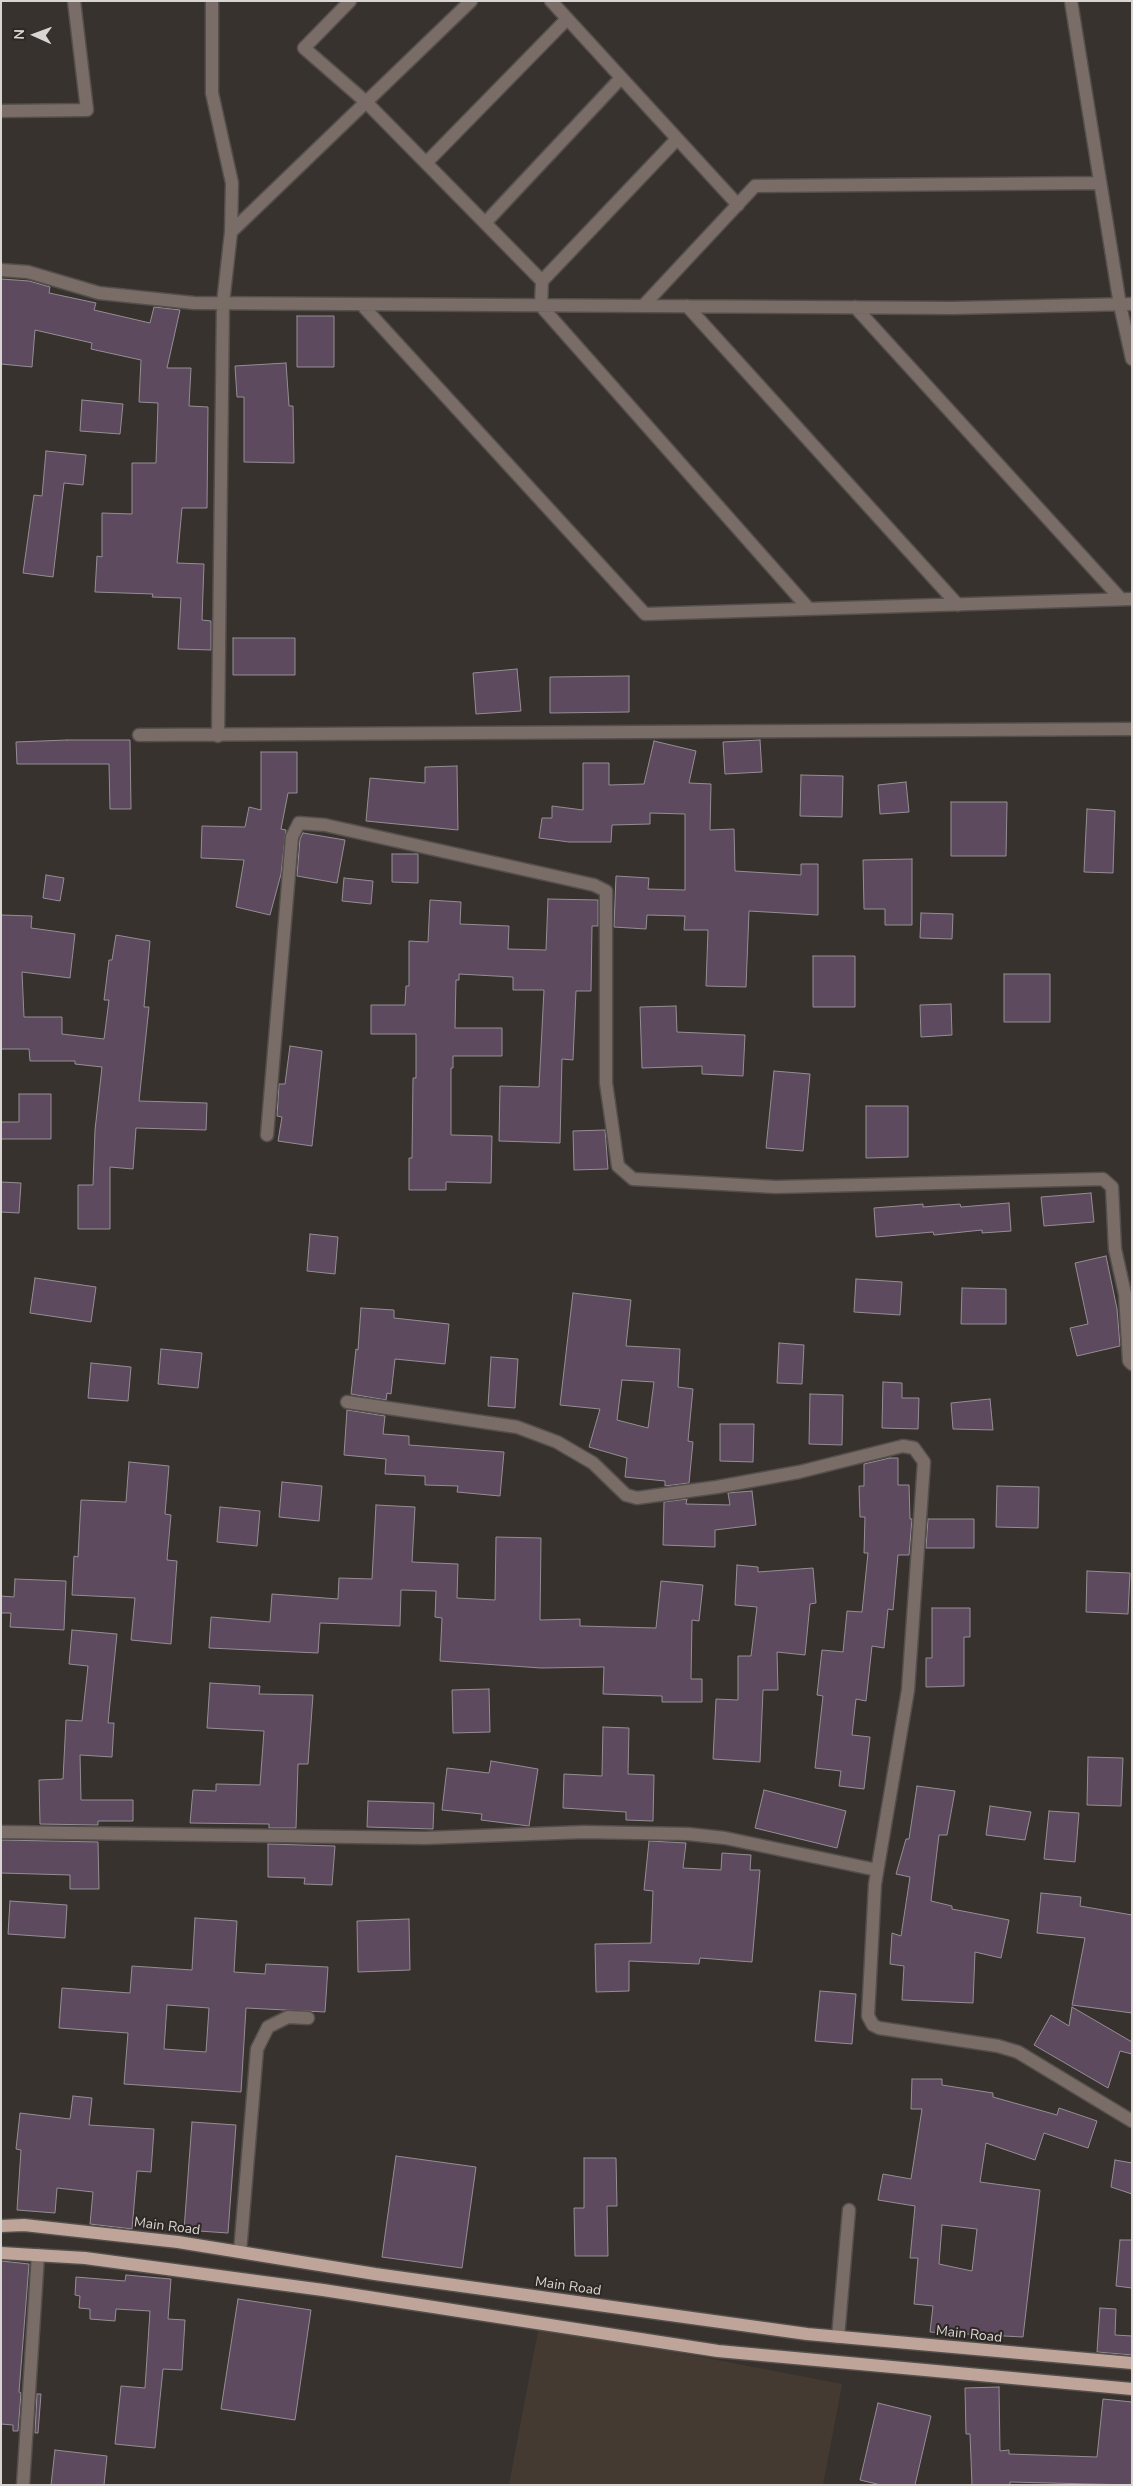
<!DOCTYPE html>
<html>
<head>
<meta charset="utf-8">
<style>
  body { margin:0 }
  #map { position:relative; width:1133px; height:2486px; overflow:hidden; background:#37322e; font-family:"Nunito Sans",sans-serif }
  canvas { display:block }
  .frame { position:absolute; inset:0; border:2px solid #d9d5d3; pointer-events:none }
  .north { position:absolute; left:10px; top:10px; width:50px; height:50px; -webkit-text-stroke:4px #2d2824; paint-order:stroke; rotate:272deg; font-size:14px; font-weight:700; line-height:20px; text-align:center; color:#d9d5d3 }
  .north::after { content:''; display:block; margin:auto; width:18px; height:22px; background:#d9d5d3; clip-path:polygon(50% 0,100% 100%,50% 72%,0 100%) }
</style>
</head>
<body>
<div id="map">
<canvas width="1133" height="2486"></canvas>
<div class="frame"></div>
<div class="north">N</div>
</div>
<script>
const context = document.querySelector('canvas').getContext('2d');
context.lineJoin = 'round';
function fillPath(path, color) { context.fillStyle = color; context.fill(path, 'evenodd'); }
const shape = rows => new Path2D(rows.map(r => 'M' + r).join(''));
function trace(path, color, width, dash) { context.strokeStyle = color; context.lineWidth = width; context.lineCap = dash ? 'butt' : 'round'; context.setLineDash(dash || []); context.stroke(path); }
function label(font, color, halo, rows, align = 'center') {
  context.font = font + ' "Nunito Sans",sans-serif'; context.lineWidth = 4; context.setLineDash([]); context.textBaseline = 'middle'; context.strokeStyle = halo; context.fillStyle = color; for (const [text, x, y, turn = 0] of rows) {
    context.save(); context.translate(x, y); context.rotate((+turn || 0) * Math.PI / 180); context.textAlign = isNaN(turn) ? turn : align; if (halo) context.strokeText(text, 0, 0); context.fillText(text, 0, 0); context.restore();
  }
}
fillPath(shape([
  [539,2326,842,2384,823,2485,509,2485]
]), '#453a32');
const building = shape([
  [1,279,29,281,50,287,49,293,96,303,94,310,150,323,154,307,180,310,167,368,191,368,189,406,208,407,207,508,182,508,177,563,204,564,202,620,211,621,211,650,178,649,181,598,152,597,153,594,95,592,97,556,102,557,102,513,132,514,132,463,156,463,158,403,139,402,141,360,91,349,92,343,35,330,32,367,1,364,1,279],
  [297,316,334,316,334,367,297,367,297,316],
  [286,363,289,406,293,406,294,463,244,462,244,397,237,397,235,366,286,363],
  [82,400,123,404,120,434,80,431,82,400],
  [46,451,86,455,83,485,64,483,53,577,23,573,34,495,42,496,46,451],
  [233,638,295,638,295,675,233,675,233,638],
  [517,669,521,711,476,714,473,673,517,669],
  [629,676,629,712,550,713,550,677,629,676],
  [67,740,130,740,131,809,110,809,109,764,17,764,16,742,67,740],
  [760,740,762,772,725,774,723,742,760,740],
  [654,741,696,751,689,783,711,784,710,830,734,829,735,871,801,875,801,864,818,864,818,915,749,911,746,987,706,986,708,930,684,930,685,916,647,915,646,929,614,927,616,876,649,878,648,889,685,890,685,814,650,813,650,824,612,825,611,842,569,842,539,838,542,818,552,818,552,806,583,810,583,763,609,763,609,785,644,784,654,741],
  [261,752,297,752,297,793,288,793,281,829,286,830,281,874,270,915,236,907,244,860,201,858,202,826,245,827,249,807,261,810,261,752],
  [457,766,458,830,366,821,370,778,425,783,425,767,457,766],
  [801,775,843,776,842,817,800,816,801,775],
  [906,782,909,812,880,814,878,785,906,782],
  [951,802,1007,802,1006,856,951,856,951,802],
  [1087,809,1115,811,1113,873,1084,872,1087,809],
  [303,833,345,840,337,883,297,876,300,839,303,833],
  [392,854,418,854,418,883,392,882,392,854],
  [912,859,912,925,885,925,885,909,864,909,863,860,912,859],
  [46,875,64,878,60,901,43,898,46,875],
  [344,878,373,881,371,904,342,901,344,878],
  [548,899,598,900,598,926,592,926,591,991,576,991,573,1060,562,1059,560,1143,499,1141,500,1086,539,1087,544,990,513,990,513,977,459,974,459,980,456,980,455,1028,502,1028,502,1056,453,1056,453,1068,451,1068,451,1135,492,1136,491,1183,446,1182,446,1190,409,1190,409,1158,412,1158,413,1078,416,1078,416,1034,371,1034,371,1005,405,1005,406,986,409,986,409,941,428,942,430,900,461,902,460,924,509,926,508,949,546,950,548,899],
  [921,913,953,914,952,939,920,938,921,913],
  [1,915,32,916,31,928,75,934,70,978,22,972,24,1017,62,1017,62,1034,104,1039,109,1000,104,1000,109,960,112,960,116,935,150,941,144,1007,149,1007,139,1101,207,1103,206,1130,136,1128,133,1169,110,1167,110,1229,78,1229,78,1185,93,1185,95,1130,102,1067,75,1064,75,1061,30,1061,29,1049,1,1049,1,915],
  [813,956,855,956,855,1007,813,1007,813,956],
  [1004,974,1050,974,1050,1022,1004,1022,1004,974],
  [951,1004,952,1035,921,1037,920,1005,951,1004],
  [676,1006,677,1032,745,1035,743,1076,702,1074,702,1066,642,1068,640,1007,676,1006],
  [290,1046,322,1051,312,1146,278,1141,282,1117,277,1116,279,1084,285,1084,290,1046],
  [774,1071,810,1074,803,1151,766,1148,774,1071],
  [19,1094,51,1094,51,1139,1,1139,1,1122,19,1122,19,1094],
  [866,1106,908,1106,908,1157,866,1158,866,1106],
  [605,1130,608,1169,574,1170,573,1131,605,1130],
  [1,1182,21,1183,19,1213,1,1212,1,1182],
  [1091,1193,1094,1222,1044,1226,1041,1197,1091,1193],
  [1009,1203,1011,1231,982,1233,982,1230,934,1235,933,1232,876,1237,874,1208,923,1204,923,1207,960,1204,961,1207,1009,1203],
  [310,1234,338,1237,335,1274,307,1271,310,1234],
  [1106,1256,1117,1309,1120,1346,1077,1356,1070,1328,1088,1324,1075,1263,1106,1256],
  [35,1278,96,1287,91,1322,30,1313,35,1278],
  [856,1279,902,1282,900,1315,854,1312,856,1279],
  [962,1288,1006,1289,1006,1324,961,1324,962,1288],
  [573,1293,631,1300,626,1346,680,1349,678,1387,693,1389,688,1441,693,1442,689,1483,665,1486,665,1481,625,1477,627,1458,589,1447,600,1409,560,1405,573,1293],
  [622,1380,654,1382,648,1428,617,1420,622,1380],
  [361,1308,394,1310,394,1318,449,1324,445,1364,395,1359,391,1394,387,1393,386,1400,351,1394,356,1349,358,1350,361,1308],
  [779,1343,804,1345,802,1384,777,1383,779,1343],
  [161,1349,202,1353,198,1388,158,1384,161,1349],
  [491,1357,518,1359,515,1408,488,1406,491,1357],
  [91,1363,131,1367,128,1401,88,1398,91,1363],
  [883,1382,902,1383,902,1398,919,1398,918,1429,882,1428,883,1382],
  [810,1394,843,1395,842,1445,809,1444,810,1394],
  [990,1399,993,1430,953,1429,951,1403,990,1399],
  [347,1410,385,1416,383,1434,409,1436,409,1445,504,1452,500,1496,457,1492,458,1486,425,1485,425,1476,385,1474,386,1459,344,1455,347,1410],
  [720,1424,754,1424,753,1462,720,1461,720,1424],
  [890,1458,898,1458,898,1485,909,1485,910,1519,912,1519,909,1555,898,1555,893,1610,888,1609,884,1648,872,1646,866,1701,856,1699,852,1735,870,1737,864,1789,839,1786,841,1771,815,1768,823,1696,817,1695,822,1650,843,1652,847,1611,862,1612,868,1553,864,1553,865,1517,860,1517,859,1486,864,1486,864,1464,890,1458],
  [129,1462,169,1466,165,1514,171,1515,167,1560,177,1561,171,1644,131,1640,135,1598,72,1595,74,1556,78,1557,81,1500,126,1502,129,1462],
  [282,1482,322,1486,319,1521,279,1517,282,1482],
  [997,1486,1039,1487,1038,1528,996,1527,997,1486],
  [752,1491,756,1525,715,1530,715,1547,663,1545,664,1502,687,1499,686,1504,730,1505,728,1493,752,1491],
  [376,1505,415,1507,412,1562,458,1564,457,1598,495,1600,496,1537,541,1538,540,1620,580,1619,580,1626,656,1628,661,1581,703,1585,699,1621,692,1620,691,1679,702,1679,702,1702,662,1702,662,1696,603,1694,604,1667,541,1668,440,1661,442,1618,435,1617,436,1591,401,1590,400,1626,320,1623,318,1653,209,1648,211,1617,270,1622,272,1594,338,1599,339,1578,372,1579,376,1505],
  [220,1507,260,1511,257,1546,217,1542,220,1507],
  [928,1519,974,1519,974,1548,926,1548,928,1519],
  [737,1565,758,1567,758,1572,813,1568,816,1603,810,1604,805,1655,777,1652,778,1690,763,1690,760,1762,713,1759,716,1699,738,1700,738,1656,751,1656,757,1607,735,1605,737,1565],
  [1087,1571,1130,1573,1128,1614,1086,1612,1087,1571],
  [15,1579,66,1581,64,1630,10,1627,11,1613,1,1613,1,1596,14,1597,15,1579],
  [932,1608,970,1608,970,1637,964,1637,964,1686,926,1687,926,1658,932,1658,932,1608],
  [72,1630,117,1634,108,1723,114,1723,112,1757,80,1755,81,1800,133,1800,133,1821,98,1821,98,1825,40,1824,39,1780,63,1779,66,1720,82,1721,88,1666,69,1664,72,1630],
  [210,1683,260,1686,259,1694,313,1695,308,1764,298,1764,296,1828,269,1828,269,1824,190,1823,193,1790,216,1791,216,1784,260,1785,264,1731,207,1728,210,1683],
  [489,1689,490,1732,453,1733,452,1690,489,1689],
  [603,1727,629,1728,628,1774,654,1775,653,1821,626,1820,626,1812,563,1808,564,1774,602,1776,603,1727],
  [1088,1757,1123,1758,1121,1806,1087,1805,1088,1757],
  [491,1761,538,1769,529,1826,481,1820,482,1814,442,1810,447,1768,489,1773,491,1761],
  [917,1786,955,1791,947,1835,939,1835,931,1901,952,1906,952,1909,1009,1920,1001,1958,975,1952,973,2003,902,2000,904,1966,890,1964,892,1933,901,1936,910,1877,896,1874,906,1839,909,1839,917,1786],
  [764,1790,846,1811,837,1848,755,1828,764,1790],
  [368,1801,434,1803,433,1829,367,1827,368,1801],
  [990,1806,1031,1812,1025,1840,986,1835,990,1806],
  [1049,1811,1079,1813,1075,1862,1044,1859,1049,1811],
  [1,1840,98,1842,99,1889,70,1889,70,1875,1,1873,1,1840],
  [649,1841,686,1843,683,1868,721,1870,722,1853,751,1855,750,1870,760,1870,752,1962,700,1958,699,1964,629,1961,629,1991,596,1992,595,1944,651,1943,653,1891,644,1890,649,1841],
  [268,1844,335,1846,332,1885,304,1884,305,1878,268,1877,268,1844],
  [1041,1893,1081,1897,1080,1906,1132,1915,1132,2013,1072,2005,1085,1938,1037,1933,1041,1893],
  [10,1901,67,1905,65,1938,8,1934,10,1901],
  [195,1918,237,1921,234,1972,265,1974,266,1964,328,1967,325,2012,246,2008,241,2092,124,2084,128,2033,59,2028,62,1988,130,1993,132,1966,192,1970,195,1918],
  [167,2005,209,2008,206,2052,164,2049,167,2005],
  [409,1919,410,1970,358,1972,357,1921,409,1919],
  [820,1991,856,1994,852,2044,815,2041,820,1991],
  [1072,2007,1132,2042,1132,2054,1120,2051,1108,2088,1034,2045,1051,2015,1069,2026,1072,2007],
  [912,2079,942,2079,942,2085,993,2093,993,2097,1057,2115,1059,2108,1097,2121,1088,2148,1044,2133,1035,2160,986,2143,980,2182,1040,2190,1023,2337,930,2332,933,2306,914,2304,918,2258,910,2258,915,2206,878,2200,883,2174,911,2179,922,2109,911,2109,912,2079],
  [942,2225,977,2229,972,2271,939,2264,942,2225],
  [73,2096,92,2098,89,2125,154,2129,151,2172,137,2171,132,2229,90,2224,93,2192,57,2188,55,2213,17,2210,21,2150,16,2149,20,2113,70,2119,73,2096],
  [192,2122,236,2125,228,2233,184,2230,192,2122],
  [396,2156,476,2167,462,2268,382,2257,396,2156],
  [584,2158,616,2158,617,2206,607,2206,608,2256,575,2256,574,2208,584,2208,584,2158],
  [1115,2160,1132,2163,1132,2194,1111,2187,1115,2160],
  [1120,2240,1132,2240,1132,2288,1116,2286,1120,2240],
  [1,2261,29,2264,19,2392,21,2393,18,2431,13,2431,13,2425,1,2424,1,2261],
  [126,2275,171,2279,168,2319,185,2320,182,2370,163,2369,155,2448,115,2444,121,2386,145,2388,150,2311,116,2309,115,2321,90,2319,90,2309,79,2308,80,2296,75,2295,76,2277,125,2281,126,2275],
  [238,2299,311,2310,295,2420,221,2409,238,2299],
  [1100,2308,1116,2309,1115,2335,1132,2336,1132,2355,1097,2352,1100,2308],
  [999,2387,1000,2451,1009,2450,1009,2454,1097,2457,1103,2399,1132,2402,1132,2485,1010,2482,1010,2485,972,2485,970,2434,966,2434,965,2388,999,2387],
  [37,2394,41,2394,38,2433,35,2433,37,2394],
  [878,2403,931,2416,915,2485,881,2485,860,2480,878,2403],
  [55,2450,107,2456,104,2485,51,2485,55,2450]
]);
fillPath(building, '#5e4a5e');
trace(building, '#948e94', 1);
const minor = shape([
  [212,1,212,93,232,183,231,232,223,303,218,736],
  [350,1,304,48,366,102,542,281],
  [551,1,738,205],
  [1071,1,1120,305,1132,359],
  [1,111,87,110,74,1],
  [677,139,542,281,541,306,809,609],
  [426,163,567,19],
  [485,223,621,78],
  [231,232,471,1],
  [1,270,28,272,99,293,194,303,952,308,1132,304],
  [362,305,645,614,1132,599],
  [643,306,755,186,1100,183],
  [687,306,958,605],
  [855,307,1121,599],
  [139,735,1132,729],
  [267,1135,292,837,299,823,325,825,594,885,606,891,606,1083,618,1166,633,1179,776,1187,1103,1179,1112,1187,1115,1249,1125,1294,1129,1361,1132,1364],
  [347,1402,517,1427,557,1442,593,1463,626,1495,637,1498,717,1487,799,1472,903,1446,914,1448,924,1462,908,1690,875,1884,868,2016,873,2025,879,2028,998,2046,1018,2052,1132,2121],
  [1,1832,425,1838,584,1832,688,1834,725,1838,877,1870],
  [240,2252,257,2049,268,2027,288,2017,308,2018],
  [838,2337,849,2210],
  [23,2485,38,2255]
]);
const major = shape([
  [1,2226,24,2225,178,2242,375,2274,807,2334,1132,2363],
  [1,2253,85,2258,323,2290,718,2351,1132,2389]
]);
trace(minor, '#544f4c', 15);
trace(major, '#544f4c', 15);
trace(minor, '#7a6c67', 12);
trace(major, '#bfa499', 12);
label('14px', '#d9d5d3', '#2d2824', [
  ["Main Road",167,2227,7],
  ["Main Road",568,2287,8],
  ["Main Road",969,2335,6]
]);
</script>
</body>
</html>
